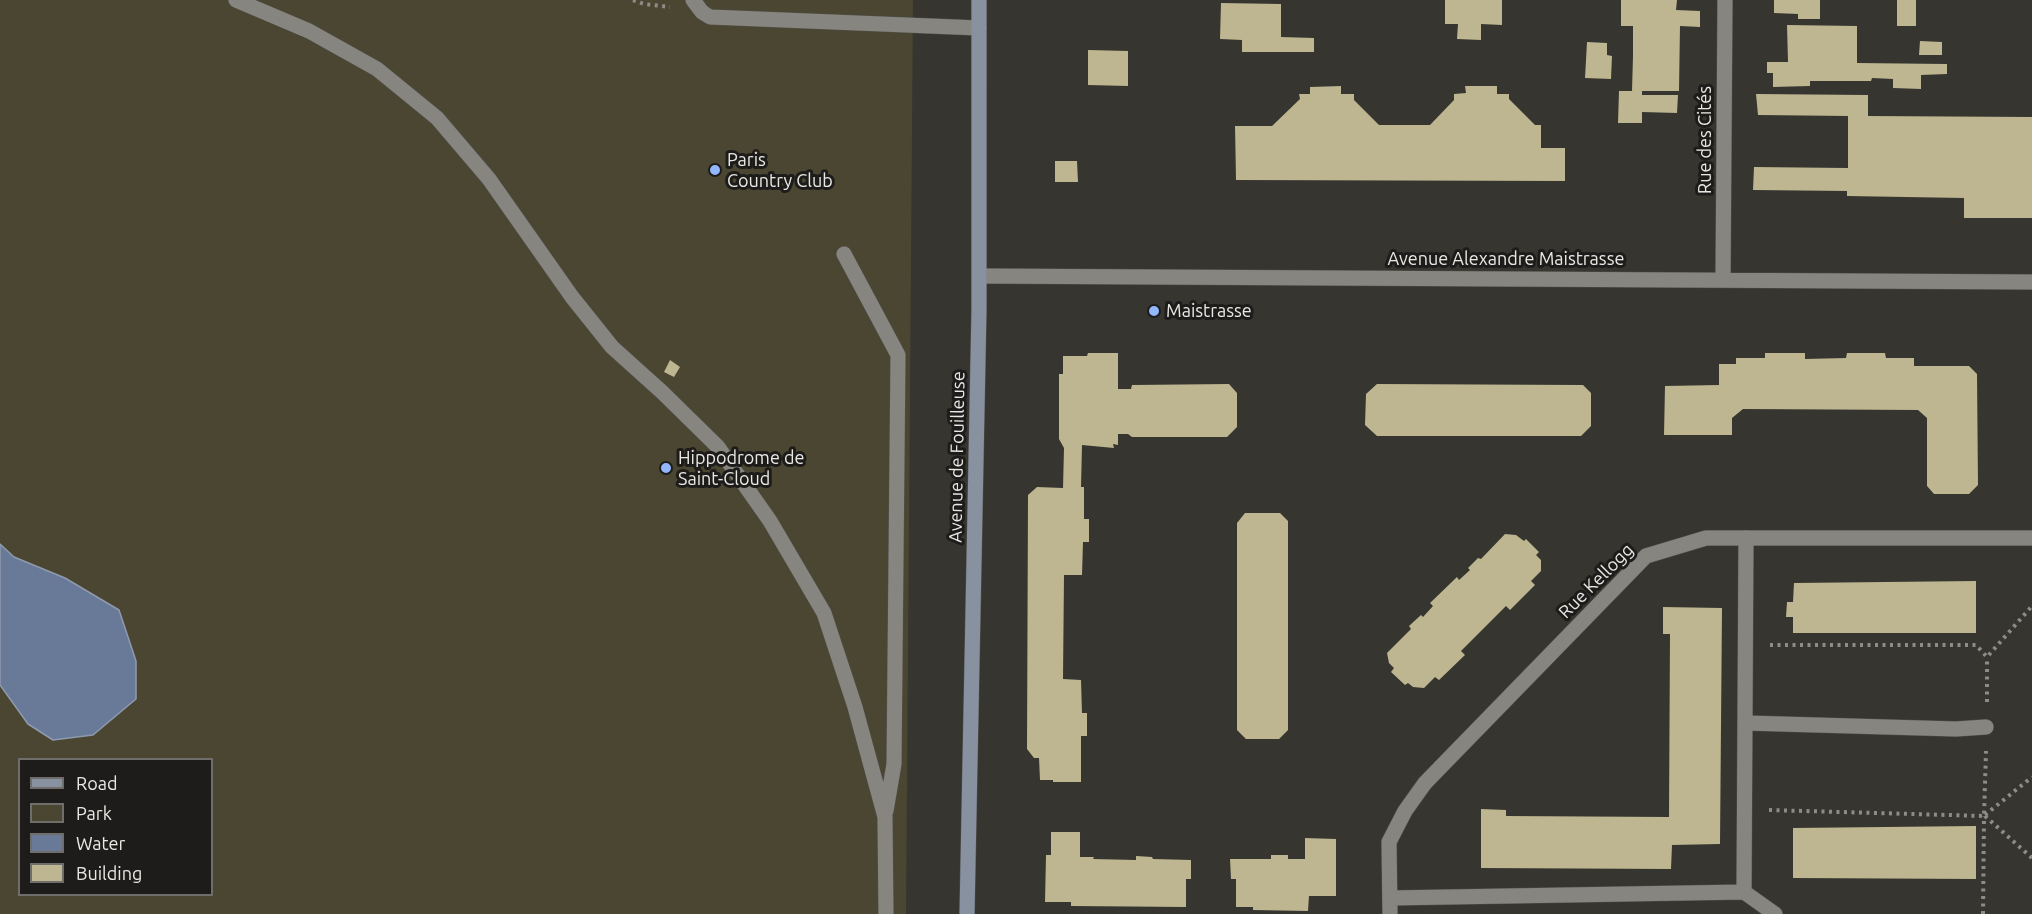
<!DOCTYPE html>
<html>
<head>
<meta charset="utf-8">
<style>
  body { margin:0 }
  #map { position:relative; width:2032px; height:914px; overflow:hidden; background:#363530; font-family:Ubuntu,sans-serif }
  canvas { display:block }
  .legend { position:absolute; left:18px; top:758px; width:195px; height:138px; box-sizing:border-box; background:#1d1c1a; border:2px solid #6f6e6b; margin:0; padding:8px 10px; list-style:none; font-size:18px; color:#e9e8e5 }
  .legend li { display:flex; align-items:center; gap:12px; height:30px }
  .legend b { width:30px; border:2px solid #6f6e6b }
</style>
</head>
<body>
<div id="map">
<canvas width="2032" height="914"></canvas>
<ul class="legend">
<li><b style="height:8px;background:#8791a0"></b>Road</li>
<li><b style="height:16px;background:#4a4631"></b>Park</li>
<li><b style="height:16px;background:#697998"></b>Water</li>
<li><b style="height:16px;background:#bdb690"></b>Building</li>
</ul>
</div>
<script>
const context = document.querySelector('canvas').getContext('2d');
context.lineJoin = 'round';
function fillPath(path, color) { context.fillStyle = color; context.fill(path, 'evenodd'); }
const shape = rows => new Path2D(rows.map(r => 'M' + r).join(''));
function trace(path, color, width, dash) { context.strokeStyle = color; context.lineWidth = width; context.lineCap = dash ? 'butt' : 'round'; context.setLineDash(dash || []); context.stroke(path); }
function label(font, color, halo, rows, align = 'center') {
  context.font = font + ' Ubuntu,sans-serif'; context.lineWidth = 6; context.setLineDash([]); context.textBaseline = 'middle'; context.strokeStyle = halo; context.fillStyle = color; for (const [text, x, y, turn = 0] of rows) {
    context.save(); context.translate(x, y); context.rotate((+turn || 0) * Math.PI / 180); context.textAlign = isNaN(turn) ? turn : align; if (halo) context.strokeText(text, 0, 0); context.fillText(text, 0, 0); context.restore();
  }
}
fillPath(shape([
  [0,0,913,0,906,914,0,914],
  [20,760,212,760,212,894,20,894]
]), '#4a4631');
const water = shape([
  [0,544,14,557,65,578,119,610,136,661,136,699,93,735,53,740,28,724,0,685,0,544]
]);
fillPath(water, '#697998');
trace(water, '#8f9aaf', 1.5);
fillPath(shape([
  [1445,0,1502,0,1502,25,1481,24,1481,40,1457,39,1458,24,1445,24],
  [1621,0,1677,0,1676,10,1700,11,1700,27,1680,26,1679,91,1642,91,1642,95,1678,95,1677,113,1642,112,1642,123,1618,123,1619,91,1632,91,1633,56,1633,26,1621,26],
  [1774,0,1820,0,1820,19,1798,19,1798,14,1774,13],
  [1897,0,1916,0,1916,26,1897,26],
  [1221,3,1281,4,1281,37,1314,38,1314,52,1242,52,1242,40,1220,39],
  [1787,25,1857,26,1857,63,1947,64,1947,74,1921,75,1921,89,1893,88,1893,79,1872,78,1871,81,1810,81,1810,86,1773,87,1773,73,1767,73,1767,62,1788,62],
  [1920,41,1942,42,1942,55,1919,55],
  [1587,42,1607,43,1607,55,1612,56,1611,79,1585,78],
  [1088,50,1128,51,1128,86,1088,85],
  [1341,86,1341,94,1354,94,1354,100,1379,125,1430,125,1454,100,1454,94,1466,93,1465,86,1497,86,1497,94,1509,94,1509,99,1535,125,1541,125,1541,148,1565,148,1565,181,1236,180,1235,126,1272,126,1300,99,1299,94,1310,94,1310,87],
  [1756,94,1868,95,1868,116,2032,117,2032,218,1964,218,1964,198,1847,196,1847,191,1753,190,1754,167,1848,168,1848,116,1758,115],
  [1055,161,1077,161,1078,182,1055,182],
  [1088,353,1118,353,1118,389,1131,389,1132,385,1229,384,1237,393,1237,427,1227,437,1132,437,1128,434,1118,434,1118,445,1113,444,1114,448,1082,445,1081,487,1084,487,1084,519,1089,519,1089,542,1083,542,1082,575,1064,575,1063,679,1081,680,1082,713,1087,713,1087,736,1081,736,1081,782,1053,782,1053,780,1040,780,1039,758,1034,758,1027,749,1028,495,1037,487,1063,488,1064,448,1059,439,1059,374,1063,374,1063,356,1087,356],
  [1765,353,1805,353,1805,359,1846,358,1847,353,1885,353,1886,358,1914,358,1914,366,1969,366,1977,374,1978,485,1969,494,1934,494,1927,486,1927,418,1918,410,1743,409,1732,418,1732,435,1664,435,1665,386,1719,385,1719,364,1736,364,1736,358,1765,358],
  [670,360,680,367,674,377,664,372],
  [1377,384,1583,385,1591,393,1591,426,1581,436,1377,436,1365,425,1366,394],
  [1245,513,1280,513,1288,521,1288,730,1279,739,1246,739,1237,730,1237,523],
  [1505,534,1516,535,1524,541,1526,539,1539,552,1536,555,1541,560,1541,571,1531,581,1535,585,1510,610,1506,606,1461,651,1465,655,1439,680,1435,677,1424,688,1413,687,1408,683,1405,685,1391,672,1394,668,1389,663,1387,653,1411,629,1409,626,1421,615,1423,617,1433,606,1430,603,1457,577,1459,580,1470,570,1468,568,1478,558,1481,559],
  [1976,581,1976,633,1793,633,1793,617,1786,617,1787,602,1793,602,1794,583],
  [1663,607,1722,608,1720,844,1672,845,1671,869,1481,868,1481,809,1506,810,1506,816,1669,817,1670,634,1663,634],
  [1976,826,1976,879,1793,878,1793,828],
  [1051,832,1080,832,1080,857,1094,857,1093,859,1136,860,1136,856,1152,857,1153,859,1191,860,1191,879,1186,879,1186,907,1071,906,1071,902,1045,902,1046,855,1051,855],
  [1305,838,1336,839,1336,896,1309,896,1308,911,1253,910,1253,907,1236,907,1236,879,1231,879,1230,859,1271,859,1271,855,1288,855,1288,859,1305,859]
]), '#bdb690');
const lane = shape([
  [236,0,309,31,377,69,437,118,489,179,572,297,612,347,662,392,718,447,770,521,824,613,855,707,885,817,886,914],
  [693,0,702,12,710,17,979,28],
  [844,254,898,355,894,764,886,811],
  [1746,723,1956,729,1986,727],
  [1744,892,1775,914],
  [1390,898,1744,892,1746,538]
]);
const street = shape([
  [980,276,2032,282],
  [1723,279,1725,0],
  [1390,914,1389,842,1405,811,1425,783,1646,556,1706,538,2032,538]
]);
const secondary = shape([
  [967,914,979,309,979,0]
]);
trace(lane, '#52514d', 16);
trace(street, '#52514d', 16);
trace(secondary, '#52514d', 16);
trace(shape([
  [633,0,644,4,670,7],
  [1770,645,1976,645,1987,657,2032,606],
  [1987,702,1987,657],
  [1769,810,1984,816,1986,751],
  [1985,815,2032,777],
  [1985,816,2032,858],
  [1983,914,1984,816]
]), '#8d8c88', 4, [3, 4.5]);
trace(lane, '#86857f', 15);
trace(street, '#86857f', 15);
trace(secondary, '#8791a0', 15);
for (const [x, y, r, color] of [
  [715,170,6,"#93b7fd"],
  [1154,311,6,"#93b7fd"],
  [666,468,6,"#93b7fd"]
]) { const dot = new Path2D(); dot.arc(x, y, r, 0, 2 * Math.PI); context.fillStyle = color; context.fill(dot); trace(dot, '#1d1c1a', 2); }
label('18px', '#e9e8e5', '#1d1c1a', [
  ["Rue des Cités",1705,140,-90],
  ["Avenue Alexandre Maistrasse",1506,259],
  ["Avenue de Fouilleuse",957,457,-89],
  ["Rue Kellogg",1596,581,-45]
]);
label('18px', '#e9e8e5', '#1d1c1a', [
  ["Paris",727,160],
  ["Country Club",727,181],
  ["Maistrasse",1166,311],
  ["Hippodrome de",678,458],
  ["Saint-Cloud",678,479]
], 'left');
</script>
</body>
</html>
